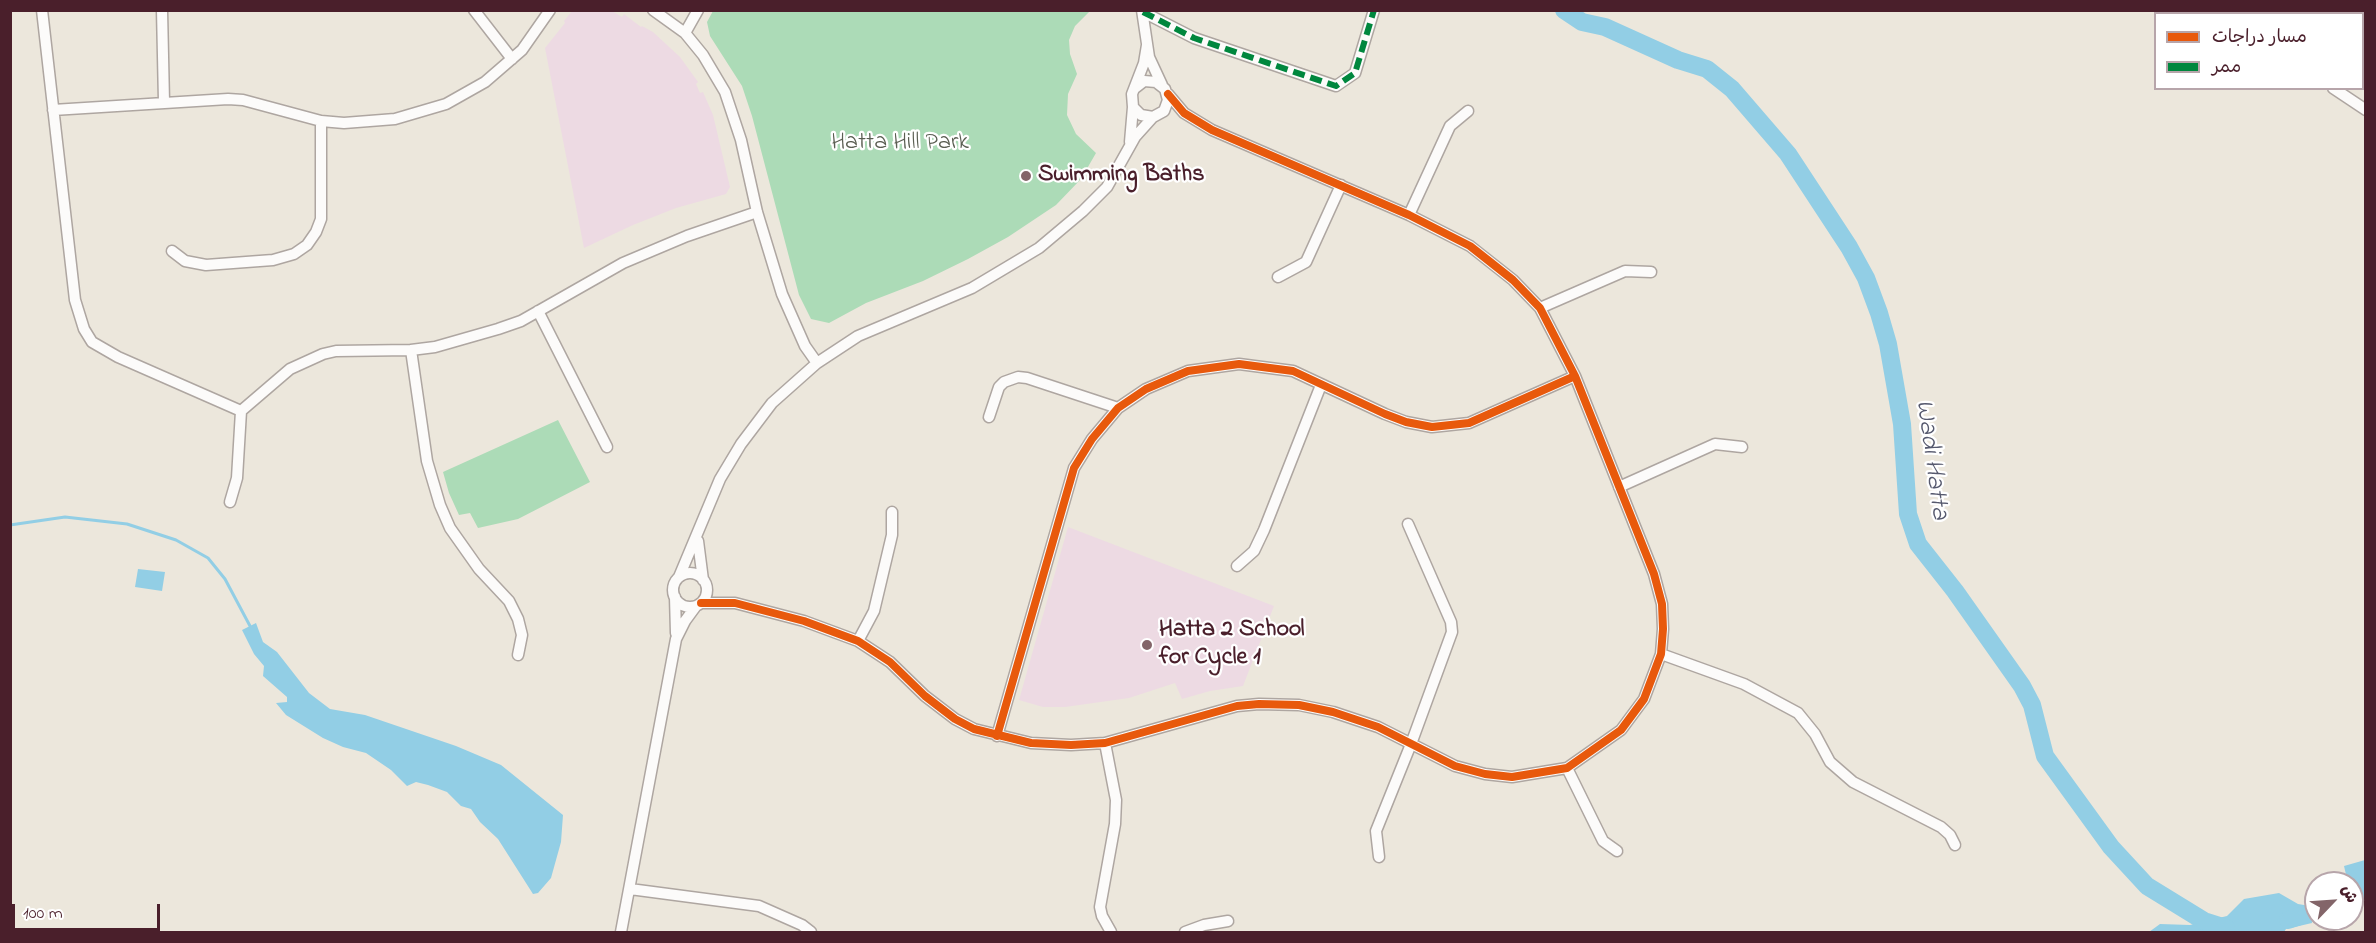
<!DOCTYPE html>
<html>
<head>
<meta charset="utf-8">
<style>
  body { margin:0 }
  #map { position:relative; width:2376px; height:943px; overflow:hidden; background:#ece7dc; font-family:"Indie Flower","Playpen Sans Arabic",sans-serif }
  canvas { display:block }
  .frame { position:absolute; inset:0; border:12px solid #4a1f2b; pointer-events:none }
  .legend { position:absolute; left:2154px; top:12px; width:210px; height:78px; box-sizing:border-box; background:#fff; border:2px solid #b7a5aa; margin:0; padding:8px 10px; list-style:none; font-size:18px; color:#4a1f2b }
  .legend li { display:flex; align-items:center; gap:12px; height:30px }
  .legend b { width:30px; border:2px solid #b7a5aa }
  .north { position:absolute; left:2304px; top:871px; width:60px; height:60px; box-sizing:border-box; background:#fff; border:2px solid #b7a5aa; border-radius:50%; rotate:65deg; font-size:16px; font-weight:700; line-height:24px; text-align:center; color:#4a1f2b }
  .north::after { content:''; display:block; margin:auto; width:21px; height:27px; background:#836569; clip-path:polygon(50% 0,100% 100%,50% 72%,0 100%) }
  .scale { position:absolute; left:12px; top:904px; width:148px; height:27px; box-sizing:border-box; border:3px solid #4a1f2b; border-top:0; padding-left:8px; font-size:18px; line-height:21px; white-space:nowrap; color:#4a1f2b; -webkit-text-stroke:4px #fff; paint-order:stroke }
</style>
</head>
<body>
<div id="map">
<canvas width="2376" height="943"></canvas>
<div class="frame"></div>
<ul class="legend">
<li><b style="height:8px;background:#e8590c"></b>مسار دراجات</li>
<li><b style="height:8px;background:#00873e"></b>ممر</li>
</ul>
<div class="north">ش</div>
<div class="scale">100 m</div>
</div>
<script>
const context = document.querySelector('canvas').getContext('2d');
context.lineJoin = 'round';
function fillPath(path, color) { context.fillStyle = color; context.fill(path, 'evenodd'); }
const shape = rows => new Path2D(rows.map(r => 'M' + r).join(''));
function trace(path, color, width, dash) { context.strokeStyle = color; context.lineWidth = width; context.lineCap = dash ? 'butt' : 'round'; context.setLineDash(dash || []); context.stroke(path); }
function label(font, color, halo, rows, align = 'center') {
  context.font = font + ' "Indie Flower",sans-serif'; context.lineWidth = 4.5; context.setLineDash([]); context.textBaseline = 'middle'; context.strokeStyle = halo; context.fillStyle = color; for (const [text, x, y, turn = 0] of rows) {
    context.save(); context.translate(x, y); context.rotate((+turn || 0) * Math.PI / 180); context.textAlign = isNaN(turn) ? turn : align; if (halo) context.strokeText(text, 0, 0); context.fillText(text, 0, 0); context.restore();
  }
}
fillPath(shape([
  [572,11,612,11,622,17,624,14,641,27,642,26,653,32,680,57,698,82,696,84,700,93,703,92,713,115,730,187,726,194,676,208,633,225,584,248,545,48,565,23,564,21],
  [1068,527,1274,606,1243,686,1210,691,1182,699,1175,683,1129,698,1065,707,1043,707,1019,700]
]), '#eddae3');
fillPath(shape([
  [713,11,1090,11,1075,26,1069,40,1070,54,1077,74,1068,94,1067,115,1076,134,1096,153,1081,179,1056,205,1008,237,968,259,923,281,866,303,829,323,811,319,799,295,752,116,742,86,710,36,707,22],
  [558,420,590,482,518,519,478,528,470,513,459,515,449,493,443,472]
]), '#acdbb7');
fillPath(shape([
  [138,569,165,572,162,591,135,587],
  [256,623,263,642,277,652,309,693,330,709,365,715,456,746,501,765,563,815,561,842,551,878,538,893,533,894,498,839,480,822,471,809,461,806,447,792,428,785,416,782,407,786,391,770,366,753,343,747,323,738,286,715,276,703,287,702,287,697,263,676,264,666,254,654,242,630],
  [2365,860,2365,900,2352,904,2352,883,2342,883,2347,879,2344,866],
  [2279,893,2298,904,2310,906,2312,923,2286,929,2284,932,2149,932,2160,924,2190,925,2227,916,2244,899]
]), '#92cee5');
trace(shape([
  [10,525,65,517,127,524,176,540,208,558,225,579,250,626]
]), '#92cee5', 3);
trace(shape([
  [1564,10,1582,22,1605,27,1678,60,1707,69,1732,89,1788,154,1849,247,1866,278,1879,313,1888,344,1902,424,1908,514,1918,544,1955,591,2022,686,2032,705,2045,756,2111,847,2147,886,2204,921,2226,928],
  [2288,920,2316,911]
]), '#92cee5', 18);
const street = shape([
  [42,10,75,300,84,329,92,342,118,357,241,411],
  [162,10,164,102],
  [474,10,512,59],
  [653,10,685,33,703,55,725,92,741,140,757,212,782,294,805,346,817,363],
  [1142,10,1149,57,1162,85],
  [2222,10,2226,14],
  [1143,12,1194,38,1336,86,1355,73,1374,10],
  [685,33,698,10],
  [2333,88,2366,110],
  [1133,107,1141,115,1153,117,1164,111,1168,100,1165,89,1156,82,1144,81,1135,88],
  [53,110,228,99,243,100,321,121,344,123,395,119,446,104,485,82,522,50,550,10],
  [1130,142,1133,107,1132,94,1144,63,1147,45],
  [1409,215,1450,126,1468,111],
  [172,251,185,261,206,265,273,260,294,254,307,245,316,232,321,219,321,121],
  [1278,277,1306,262,1341,185],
  [1540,308,1625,271,1651,272],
  [538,311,607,447],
  [411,350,427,461,440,505,450,528,479,569,509,601,518,619,522,635,518,655],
  [989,417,999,387,1004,382,1018,377,1027,378,1118,408],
  [1619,487,1715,444,1742,447],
  [230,502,237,478,241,411,290,369,323,354,336,351,411,350,435,347,498,329,521,321,623,263,687,236,757,212],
  [698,541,703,580],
  [1237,566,1254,551,1264,530,1321,385],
  '673 590a17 17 0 1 1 34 0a17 17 0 1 1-34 0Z',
  [679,577,720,479,741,444,772,403,817,363,858,336,972,288,1039,248,1083,211,1107,187,1135,137,1153,117],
  [675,597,676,633],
  [701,603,735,603,804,621,858,641,890,662,925,696,955,719,974,729,1031,743,1071,745,1105,743,1237,706,1259,704,1299,705,1333,712,1378,727,1455,766,1485,774,1512,777,1567,768,1621,730,1644,699,1661,654,1663,629,1662,604,1654,574,1575,376,1540,308,1513,280,1470,246,1409,215,1212,130,1184,113,1168,94],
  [858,641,874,611,892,535,892,512],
  [1661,654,1744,684,1798,713,1815,734,1830,762,1853,782,1941,827,1950,835,1955,845],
  [997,736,1074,468,1092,439,1118,408,1146,389,1188,371,1239,364,1293,371,1385,414,1406,422,1432,427,1469,423,1575,376],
  [1105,743,1116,800,1115,824,1100,907,1102,916,1111,932],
  [1567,768,1603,841,1617,851],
  [1379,857,1376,831,1411,744,1452,632,1451,622,1408,524],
  [630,889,759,906,802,925,811,932],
  [621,932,676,639,685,621,696,606],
  [1185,932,1204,925,1228,921]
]);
trace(street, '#aea6a1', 13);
trace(street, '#fcfbfa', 10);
trace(shape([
  [1143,12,1194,38,1336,86,1355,73,1374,10]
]), '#00873e', 6, [12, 6]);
trace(shape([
  [701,603,735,603,804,621,858,641,890,662,925,696,955,719,974,729,1031,743,1071,745,1105,743,1237,706,1259,704,1299,705,1333,712,1378,727,1455,766,1485,774,1512,777,1567,768,1621,730,1644,699,1661,654,1663,629,1662,604,1654,574,1575,376,1540,308,1513,280,1470,246,1409,215,1212,130,1184,113,1168,94],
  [997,736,1074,468,1092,439,1118,408,1146,389,1188,371,1239,364,1293,371,1385,414,1406,422,1432,427,1469,423,1575,376]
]), '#e8590c', 8);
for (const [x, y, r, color] of [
  [1026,176,6,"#836569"],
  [1147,645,6,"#836569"]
]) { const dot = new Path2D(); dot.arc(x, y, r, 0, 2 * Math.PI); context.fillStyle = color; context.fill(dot); trace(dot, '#fff', 2); }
label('24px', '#5a5e52', '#fff', [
  ["Hatta Hill Park",900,144]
]);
label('bold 24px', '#4a1f2b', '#fff', [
  ["Swimming Baths",1038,176],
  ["Hatta 2 School",1159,631],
  ["for Cycle 1",1159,659]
], 'left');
label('italic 26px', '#56596e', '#fff', [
  ["Wadi Hatta",1930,460,82]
]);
</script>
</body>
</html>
